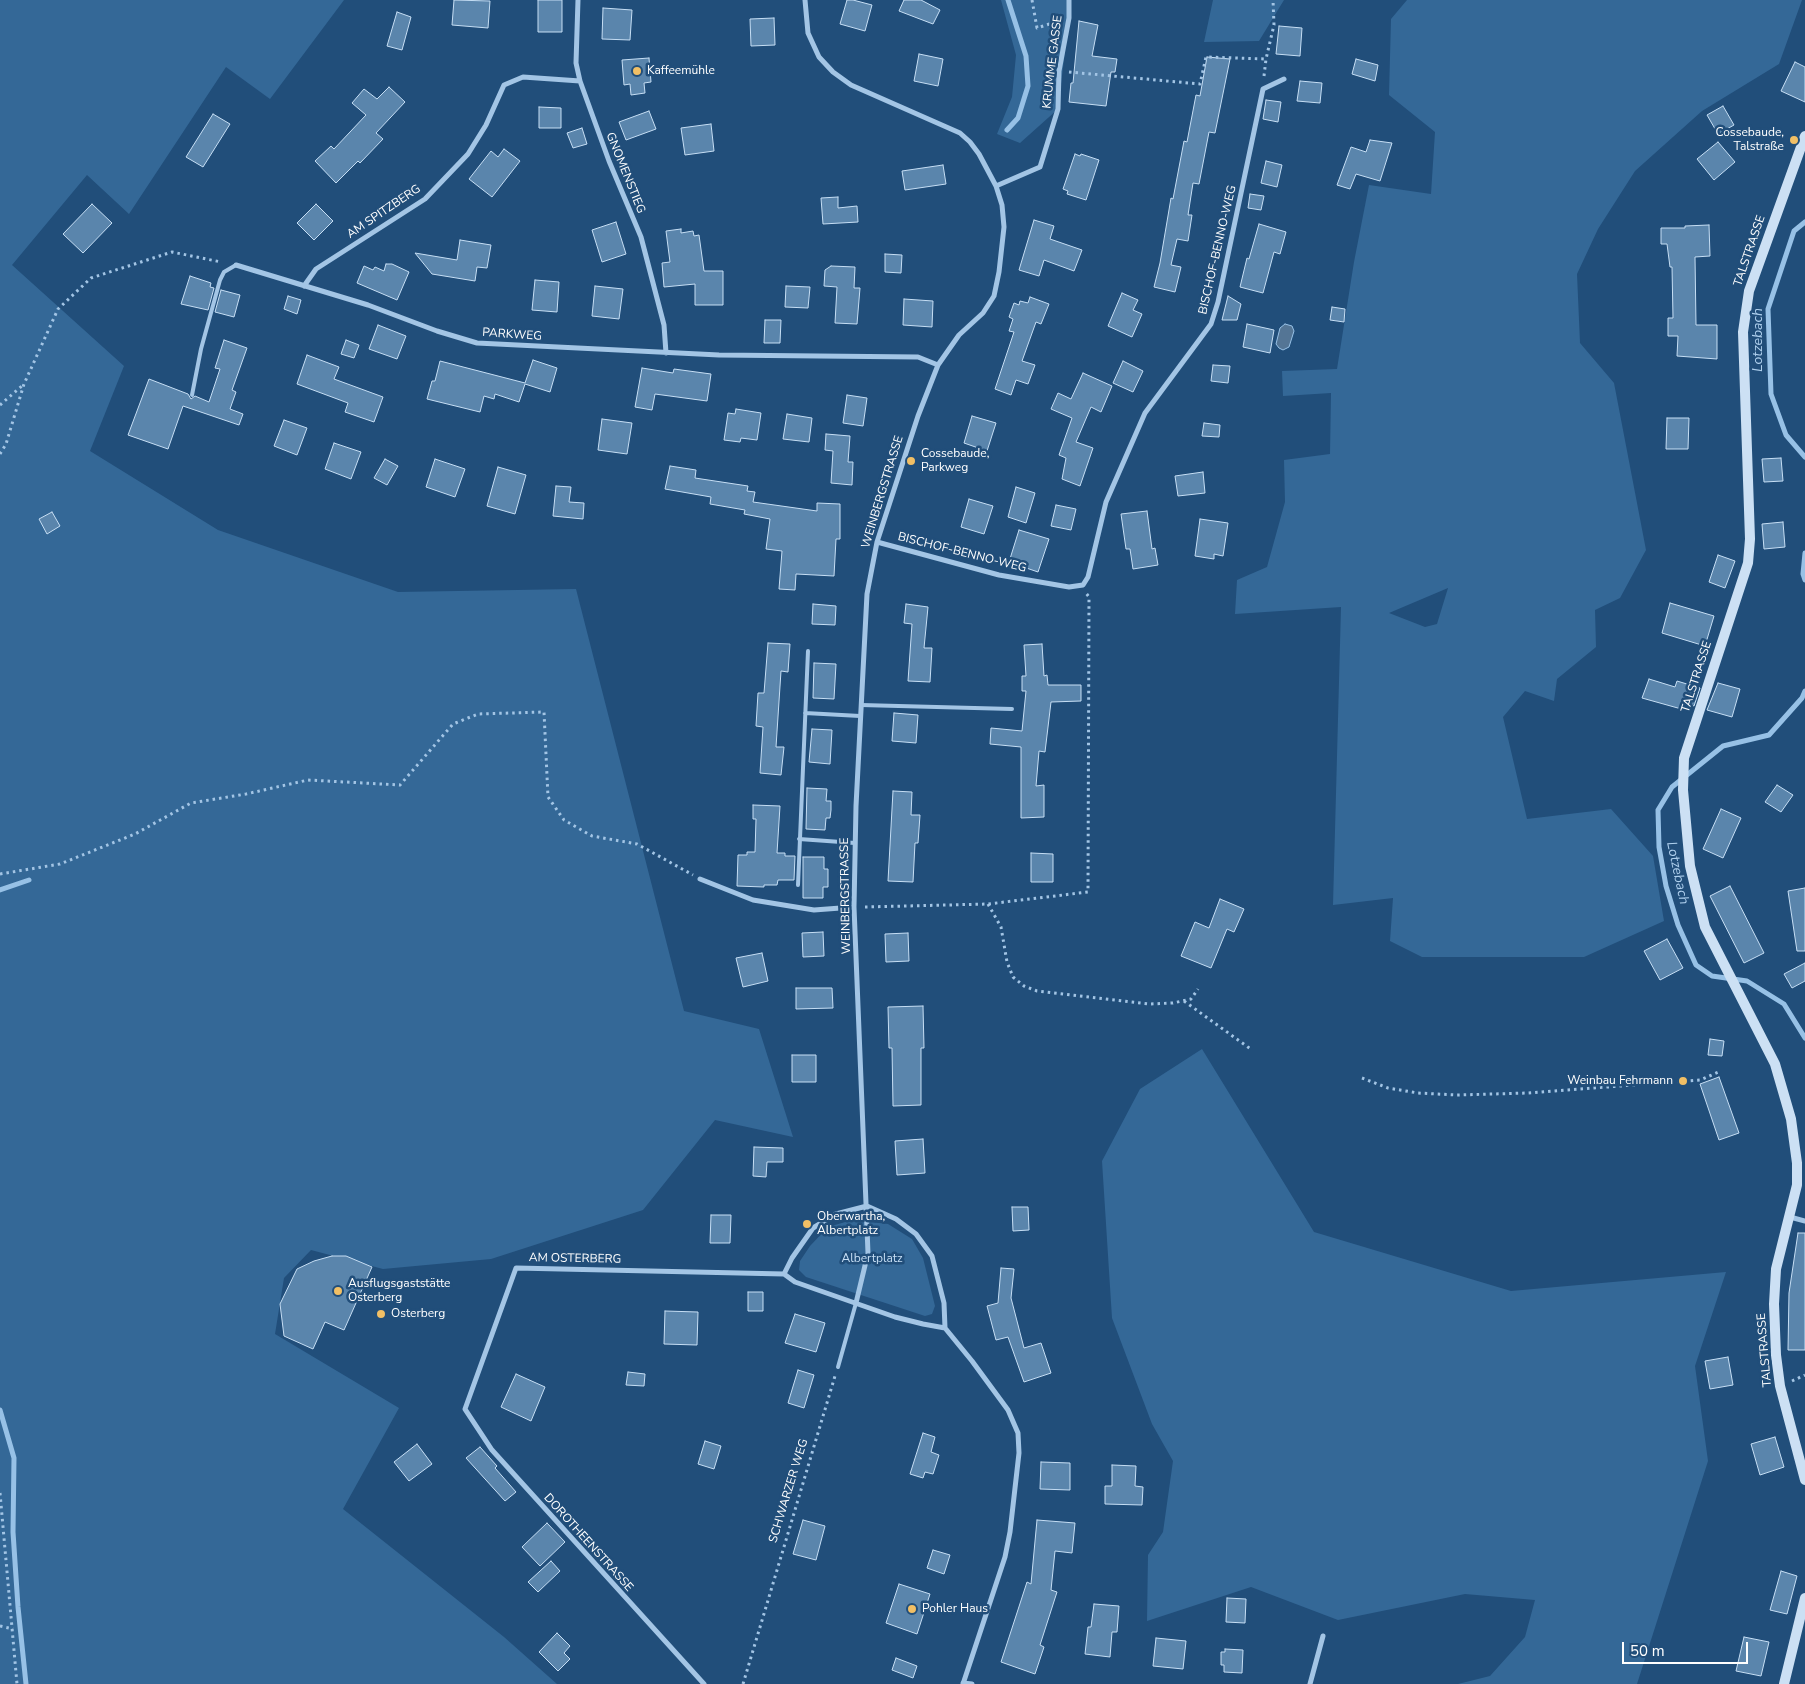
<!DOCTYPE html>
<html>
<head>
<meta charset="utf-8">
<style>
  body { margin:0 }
  #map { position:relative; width:1805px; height:1684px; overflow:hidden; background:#214e7a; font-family:"Nunito Sans",sans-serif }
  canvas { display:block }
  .scale { position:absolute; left:1622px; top:1642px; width:126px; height:22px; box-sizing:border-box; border:2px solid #fff; border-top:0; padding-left:6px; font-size:15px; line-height:18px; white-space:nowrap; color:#fff; -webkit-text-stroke:4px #214e7a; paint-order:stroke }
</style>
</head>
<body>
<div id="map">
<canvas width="1805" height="1684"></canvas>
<div class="scale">50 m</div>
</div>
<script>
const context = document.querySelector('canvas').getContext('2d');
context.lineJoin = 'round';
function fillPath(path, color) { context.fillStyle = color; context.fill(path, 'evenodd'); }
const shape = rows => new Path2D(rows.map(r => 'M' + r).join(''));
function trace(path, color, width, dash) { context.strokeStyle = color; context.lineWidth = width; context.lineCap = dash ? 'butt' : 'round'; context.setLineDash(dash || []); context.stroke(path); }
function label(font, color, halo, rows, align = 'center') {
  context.font = font + ' "Nunito Sans",sans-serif'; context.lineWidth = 5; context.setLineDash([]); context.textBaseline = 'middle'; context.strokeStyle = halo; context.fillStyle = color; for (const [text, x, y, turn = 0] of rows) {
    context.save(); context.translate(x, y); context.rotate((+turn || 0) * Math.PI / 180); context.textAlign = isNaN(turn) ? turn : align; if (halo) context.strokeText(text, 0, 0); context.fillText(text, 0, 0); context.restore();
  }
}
fillPath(shape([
  [0,0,344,0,270,99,226,67,129,214,87,175,12,265,124,366,90,451,218,530,398,592,576,589,684,1011,759,1029,793,1137,715,1120,643,1210,491,1259,383,1269,311,1250,284,1278,275,1334,399,1408,343,1509,504,1637,557,1684,0,1684],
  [1001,0,1069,0,1069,18,1058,109,1020,143,997,134,1012,97,1016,55],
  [1213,0,1284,0,1259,41,1204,42],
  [1407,0,1802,0,1779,64,1702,111,1635,171,1598,229,1577,274,1580,343,1614,383,1646,550,1620,598,1595,610,1596,647,1557,679,1554,701,1525,691,1503,717,1527,819,1611,809,1653,856,1664,921,1584,957,1422,957,1390,941,1393,898,1333,905,1341,607,1235,614,1237,580,1267,567,1285,502,1284,460,1330,454,1331,393,1283,396,1282,371,1337,369,1354,262,1369,185,1431,194,1435,132,1389,95,1391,19],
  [1448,588,1437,624,1425,627,1389,613],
  [1202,1049,1314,1232,1511,1291,1726,1272,1695,1366,1708,1461,1637,1684,1458,1684,1490,1676,1525,1637,1535,1600,1465,1594,1338,1620,1251,1587,1147,1621,1148,1555,1163,1532,1173,1461,1152,1424,1112,1318,1102,1161,1140,1089],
  [852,1220,888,1224,912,1239,923,1258,935,1306,932,1314,925,1316,806,1277,799,1270,800,1261,810,1246,828,1227]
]), '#346897');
const water = shape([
  [1285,324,1292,326,1294,331,1289,347,1283,350,1279,348,1276,344,1280,328,1285,324]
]);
fillPath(water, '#547595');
trace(water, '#97c1e6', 1);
trace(shape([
  [1007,130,1018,118,1028,86,1026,56,1008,0],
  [1805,222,1794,231,1768,309,1771,394,1786,435,1805,457],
  [1805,553,1803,574,1805,580],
  [1805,691,1802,698,1769,735,1723,746,1672,787,1658,810,1659,847,1666,886,1678,925,1696,965,1712,976,1747,981,1784,1004,1805,1038],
  [0,890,29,880],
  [0,1410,14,1458,13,1532,18,1607,26,1684]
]), '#97c1e6', 5);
const building = shape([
  [454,0,490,1,488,28,452,25,454,0],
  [538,0,562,0,562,32,538,32,538,0],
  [847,0,853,0,872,5,865,31,840,24,847,0],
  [904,0,921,0,940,10,933,24,899,11,904,0],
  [603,8,632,10,630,40,602,39,603,8],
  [397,12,411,17,402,50,387,46,397,12],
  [774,18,775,45,751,46,750,19,774,18],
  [1079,21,1098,25,1092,56,1117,59,1115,72,1111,72,1106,106,1069,102,1071,83,1073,83,1079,21],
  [1279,26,1302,28,1300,56,1276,54,1279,26],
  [919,54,943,59,938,86,914,81,919,54],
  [1207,57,1230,59,1215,133,1209,132,1199,184,1193,183,1188,215,1192,215,1188,241,1177,239,1171,265,1181,267,1175,292,1154,287,1160,263,1171,198,1173,199,1184,141,1187,142,1196,95,1200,96,1207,57],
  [649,58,651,82,644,83,645,93,631,95,630,84,624,85,622,60,649,58],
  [1356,59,1378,65,1375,81,1352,74,1356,59],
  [1795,62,1805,67,1805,102,1781,91,1795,62],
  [1300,81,1322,83,1320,103,1297,101,1300,81],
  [389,87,405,102,376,133,383,139,360,163,358,161,336,183,315,161,331,146,334,149,366,115,352,103,364,89,377,99,389,87],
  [1266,100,1281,102,1278,122,1263,119,1266,100],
  [1723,106,1734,125,1718,134,1707,115,1723,106],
  [539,107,561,108,561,128,539,128,539,107],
  [649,111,656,129,626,140,619,122,649,111],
  [213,114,230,124,203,167,186,157,213,114],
  [711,124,714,151,685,155,681,128,711,124],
  [582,128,587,144,573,148,567,133,582,128],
  [1370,140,1392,143,1380,181,1356,174,1350,189,1337,185,1351,147,1366,152,1370,140],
  [1718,142,1735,162,1714,180,1697,159,1718,142],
  [504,149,520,161,492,197,469,179,491,151,498,157,504,149],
  [1075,154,1080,156,1081,154,1099,160,1086,200,1067,194,1068,191,1063,189,1075,154],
  [1266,161,1282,165,1277,187,1261,183,1266,161],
  [943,165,946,184,905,190,902,171,943,165],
  [1250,194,1264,196,1261,210,1248,208,1250,194],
  [838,197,838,208,857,206,858,222,823,224,821,198,838,197],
  [92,204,112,223,83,253,63,234,92,204],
  [316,204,333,221,314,240,297,223,316,204],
  [1034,220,1054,226,1050,239,1082,250,1074,271,1044,260,1039,276,1019,270,1034,220],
  [616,222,626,254,602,262,592,230,616,222],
  [1259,224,1286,232,1280,254,1274,252,1263,293,1240,287,1247,258,1249,259,1259,224],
  [1709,225,1710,256,1695,257,1696,325,1717,325,1717,359,1677,356,1678,336,1668,336,1668,318,1673,318,1672,267,1670,267,1667,244,1661,244,1661,228,1685,228,1685,226,1709,225],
  [681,229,681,233,693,231,694,236,699,235,704,271,723,271,723,305,695,305,695,284,664,287,662,263,670,262,666,231,681,229],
  [460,240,491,245,487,268,477,267,475,281,432,274,415,253,457,260,460,240],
  [885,254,902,255,901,273,885,272,885,254],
  [386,264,392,264,409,272,397,300,357,283,364,266,373,270,375,267,384,271,386,264],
  [831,266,855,267,854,288,860,288,857,324,835,323,837,287,824,286,825,270,831,266],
  [190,276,211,283,210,287,214,288,208,310,181,304,190,276],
  [535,280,559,282,557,312,532,310,535,280],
  [595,286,623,289,619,319,592,316,595,286],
  [786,286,810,287,808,308,785,307,786,286],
  [221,290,240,295,234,317,215,312,221,290],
  [1122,293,1138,300,1133,310,1142,314,1132,337,1108,326,1122,293],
  [288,296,301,300,297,314,284,309,288,296],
  [1228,296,1241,304,1237,320,1222,320,1228,296],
  [1030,297,1049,304,1041,324,1036,322,1022,361,1035,365,1028,384,1016,380,1011,395,995,389,1014,332,1009,331,1013,319,1009,317,1014,303,1019,305,1020,301,1028,303,1030,297],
  [904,299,933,301,932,327,903,325,904,299],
  [1332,307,1345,309,1344,322,1330,320,1332,307],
  [765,320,781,320,780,343,764,343,765,320],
  [1247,324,1274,330,1270,353,1243,347,1247,324],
  [378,325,406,336,397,359,369,349,378,325],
  [224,340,247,348,232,390,236,392,230,409,243,414,239,425,183,406,168,449,128,435,149,379,188,394,191,399,195,396,209,402,220,369,215,368,224,340],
  [346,340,359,345,354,358,341,354,346,340],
  [307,355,339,367,334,379,383,397,374,422,345,412,348,403,297,384,307,355],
  [533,360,557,368,550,392,525,384,519,402,495,394,494,399,484,396,480,412,427,399,432,381,435,381,440,361,525,383,533,360],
  [1123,361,1143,371,1133,392,1113,383,1123,361],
  [1213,365,1230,366,1228,383,1211,381,1213,365],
  [642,368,673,373,674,369,711,374,707,401,655,394,652,410,635,407,642,368],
  [1083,373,1112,386,1101,412,1091,407,1076,442,1093,448,1080,486,1062,479,1066,458,1059,455,1072,418,1051,409,1058,393,1071,399,1083,373],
  [847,395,867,398,863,426,843,423,847,395],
  [736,409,761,413,757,440,741,438,740,442,724,440,728,413,735,414,736,409],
  [787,414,812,418,809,442,783,439,787,414],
  [972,416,996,423,987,451,964,443,972,416],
  [1667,418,1689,418,1688,449,1666,449,1667,418],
  [602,419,632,423,627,454,598,450,602,419],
  [284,420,307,428,297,455,274,446,284,420],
  [1204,423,1220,425,1219,437,1202,436,1204,423],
  [826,434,850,436,848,462,853,462,852,485,831,483,833,451,825,450,826,434],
  [334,443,361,452,351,479,325,469,334,443],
  [1781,458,1783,481,1764,482,1762,459,1781,458],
  [385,459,398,466,387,485,374,478,385,459],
  [435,459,465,469,455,497,426,487,435,459],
  [670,466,696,470,695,478,748,486,747,491,755,492,753,502,817,511,817,503,840,504,840,539,836,539,834,576,796,574,795,590,779,589,782,551,766,549,770,519,744,514,745,510,710,504,711,497,665,489,670,466],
  [498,467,526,475,515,514,487,506,498,467],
  [1203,472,1205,493,1178,496,1175,476,1203,472],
  [556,486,571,487,569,502,584,503,583,519,553,516,556,486],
  [1016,487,1035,493,1026,523,1008,517,1016,487],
  [969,499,993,506,984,534,961,527,969,499],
  [1056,505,1076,509,1071,530,1051,526,1056,505],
  [1147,511,1152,549,1155,548,1158,565,1133,569,1130,549,1126,549,1121,514,1147,511],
  [52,512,60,526,47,534,39,519,52,512],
  [1200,519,1228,523,1223,556,1214,554,1214,559,1195,556,1200,519],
  [1783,522,1785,547,1764,549,1762,524,1783,522],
  [1019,530,1049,539,1038,572,1009,562,1019,530],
  [1718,555,1735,561,1725,588,1709,582,1718,555],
  [1670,603,1714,616,1705,646,1662,633,1670,603],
  [813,604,836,606,835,625,812,624,813,604],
  [906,604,928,607,924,648,932,648,930,682,908,681,912,624,904,623,906,604],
  [768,643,790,644,788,672,781,671,776,747,784,747,781,775,760,773,763,727,756,726,758,693,764,693,768,643],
  [1042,644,1044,676,1047,675,1048,685,1081,685,1081,701,1051,702,1045,752,1039,751,1036,786,1044,785,1044,817,1021,818,1021,747,990,744,991,728,1022,731,1026,691,1022,691,1022,676,1026,676,1024,645,1042,644],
  [814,663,836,664,834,699,813,698,814,663],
  [1649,679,1675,687,1677,681,1700,688,1694,706,1687,703,1685,710,1642,698,1649,679],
  [1718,683,1740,689,1732,717,1707,710,1718,683],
  [894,713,918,715,916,743,892,741,894,713],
  [812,729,832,730,830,764,809,762,812,729],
  [1777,785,1793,795,1781,812,1765,802,1777,785],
  [807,788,827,789,826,801,831,801,831,810,830,818,826,818,825,830,806,829,807,788],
  [893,791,912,792,911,815,920,815,918,843,915,843,913,882,888,881,893,791],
  [753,805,780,806,777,853,785,853,785,856,795,856,794,880,778,880,777,885,764,885,764,887,737,886,738,855,747,855,747,852,755,852,756,819,753,819,753,805],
  [1721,809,1741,818,1723,858,1703,849,1721,809],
  [1031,853,1053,854,1053,882,1031,882,1031,853],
  [803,857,824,857,824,869,828,869,828,887,823,887,823,898,803,898,803,857],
  [1730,886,1764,953,1744,963,1710,896,1730,886],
  [1805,888,1805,951,1797,951,1788,891,1805,888],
  [1220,899,1244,909,1234,932,1227,929,1211,968,1181,956,1195,922,1209,928,1220,899],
  [823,932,824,956,803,957,802,933,823,932],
  [908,933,909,961,886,962,885,934,908,933],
  [1667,939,1683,968,1660,980,1644,951,1667,939],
  [762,953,768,981,743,987,736,958,762,953],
  [1805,963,1805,981,1792,988,1784,974,1805,963],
  [796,988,832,988,833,1008,796,1009,796,988],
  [923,1006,924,1048,921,1048,921,1105,893,1106,892,1048,889,1048,888,1007,923,1006],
  [1710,1039,1724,1041,1722,1056,1708,1055,1710,1039],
  [792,1055,816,1055,816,1082,792,1082,792,1055],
  [1719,1077,1739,1133,1719,1140,1700,1084,1719,1077],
  [923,1139,925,1173,897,1175,895,1141,923,1139],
  [754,1147,783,1148,783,1162,767,1162,766,1177,753,1176,754,1147],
  [1012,1207,1028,1207,1029,1230,1013,1231,1012,1207],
  [711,1215,731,1215,730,1243,710,1243,711,1215],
  [1798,1233,1805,1233,1805,1350,1788,1350,1789,1293,1798,1233],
  [332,1256,346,1256,372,1267,344,1330,325,1322,313,1349,284,1336,280,1304,297,1269,314,1261,332,1256],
  [1001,1268,1014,1269,1011,1298,1024,1348,1041,1343,1051,1373,1024,1382,1008,1337,996,1340,987,1306,998,1303,1001,1268],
  [748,1292,763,1292,763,1311,748,1311,748,1292],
  [665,1311,698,1312,697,1345,664,1344,665,1311],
  [795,1314,825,1323,816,1352,785,1343,795,1314],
  [1728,1357,1733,1385,1710,1389,1705,1361,1728,1357],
  [798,1370,814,1375,804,1408,788,1403,798,1370],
  [628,1372,645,1374,644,1386,626,1385,628,1372],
  [516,1374,545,1387,531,1421,501,1407,516,1374],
  [923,1433,935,1437,931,1452,939,1455,933,1474,925,1472,923,1478,910,1474,923,1433],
  [1775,1437,1784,1467,1760,1475,1751,1444,1775,1437],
  [705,1441,721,1446,714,1469,698,1464,705,1441],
  [417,1444,432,1464,409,1481,394,1462,417,1444],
  [480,1447,497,1466,495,1468,516,1492,505,1501,466,1458,480,1447],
  [1041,1462,1070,1463,1070,1490,1040,1489,1041,1462],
  [1112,1465,1136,1466,1135,1486,1143,1487,1142,1505,1105,1504,1105,1486,1112,1486,1112,1465],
  [803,1520,825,1526,816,1560,793,1554,803,1520],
  [1037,1520,1075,1523,1072,1553,1055,1551,1051,1590,1057,1592,1040,1645,1044,1647,1035,1674,1001,1662,1027,1582,1031,1584,1037,1520],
  [547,1523,565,1542,540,1566,522,1547,547,1523],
  [933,1550,950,1555,944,1574,927,1568,933,1550],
  [551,1561,560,1571,538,1592,528,1582,551,1561],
  [1781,1571,1797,1576,1787,1614,1770,1610,1781,1571],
  [899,1584,930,1594,917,1634,886,1623,899,1584],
  [1227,1598,1246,1599,1245,1623,1226,1622,1227,1598],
  [1094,1604,1119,1606,1117,1632,1112,1632,1110,1657,1085,1654,1088,1627,1091,1627,1094,1604],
  [557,1633,570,1646,564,1653,570,1659,558,1671,539,1652,557,1633],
  [1744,1637,1769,1642,1761,1676,1736,1671,1744,1637],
  [1156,1638,1186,1641,1183,1669,1153,1666,1156,1638],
  [1225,1649,1243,1650,1242,1673,1224,1672,1224,1665,1221,1665,1221,1652,1225,1652,1225,1649],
  [896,1658,917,1666,913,1678,892,1670,896,1658]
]);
fillPath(building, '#5a85ac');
trace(building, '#c6def4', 1);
trace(shape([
  [1032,0,1037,28,1059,21],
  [1069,72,1200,84,1206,57,1266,59],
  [1264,76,1266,59,1274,25,1273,0],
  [0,405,23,385],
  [0,454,6,444,24,384,58,309,91,278,172,252,221,262],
  [0,874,60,864,135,834,191,803,246,794,308,780,400,785,453,724,478,714,544,712,548,797,564,820,592,836,637,844,693,875],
  [988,904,1001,927,1007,962,1013,977,1024,986,1037,991,1149,1004,1173,1003,1191,999,1198,989],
  [865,907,988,904,1088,892,1089,597,1086,593],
  [1184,1001,1252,1050],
  [1362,1078,1388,1088,1418,1093,1457,1095,1528,1093,1700,1080,1721,1071],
  [1792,1381,1805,1375],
  [0,1493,17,1684],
  [0,1626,13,1629],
  [743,1684,835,1376]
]), '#a3c5e5', 3, [2.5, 4]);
trace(shape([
  [192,395,201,349,220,280,224,272,236,265],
  [861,705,1012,709],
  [805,713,860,716],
  [799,839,855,843],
  [798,885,808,651],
  [838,1367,856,1303]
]), '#a3c5e5', 4);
trace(shape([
  [578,0,576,63,580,81,609,161,641,237,664,325,666,353],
  [805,0,808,33,819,57,833,72,851,85,960,133,970,142,979,154,996,186,1002,205,1004,227,999,272,994,296,983,313,959,335,938,365,918,416,877,542,867,594,856,806,854,907,868,1253,856,1303],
  [996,186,1040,167,1058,109,1059,71,1069,18,1069,0],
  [236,265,368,305,437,331,477,343,719,355,918,357,938,365],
  [304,286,316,269,425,199,468,154,486,125,504,85,523,77,580,81],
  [877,542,999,575,1069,587,1083,585,1088,577,1106,502,1145,413,1211,324,1218,302,1263,89,1284,79],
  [700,879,753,900,814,910,854,907],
  [1790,1217,1805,1221],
  [784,1274,792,1258,813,1228,836,1214,867,1206,896,1219,916,1234,932,1256,944,1303,945,1328],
  [784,1274,795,1282,895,1317,923,1324,945,1328],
  [945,1328,972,1361,1008,1410,1018,1433,1019,1453,1010,1532,1005,1557,963,1684],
  [963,1683,972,1684],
  [704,1684,492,1450,465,1409,516,1268,784,1274],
  [1310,1684,1323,1636]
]), '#a3c5e5', 5);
trace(shape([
  [1805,136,1749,291,1743,332,1750,539,1748,563,1684,758,1683,790,1690,866,1705,927,1775,1064,1791,1119,1797,1163,1797,1185,1776,1269,1774,1304,1776,1355,1780,1386,1805,1480],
  [1784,1684,1805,1598]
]), '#cce0f4', 10);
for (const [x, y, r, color] of [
  [637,71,5,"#f1bf65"],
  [1794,140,5,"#f1bf65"],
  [911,461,5,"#f1bf65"],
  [1683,1081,5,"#f1bf65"],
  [807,1224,5,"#f1bf65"],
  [338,1291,5,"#f1bf65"],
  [381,1314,5,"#f1bf65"],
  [912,1609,5,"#f1bf65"]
]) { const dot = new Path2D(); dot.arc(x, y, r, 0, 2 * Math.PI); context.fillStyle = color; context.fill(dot); trace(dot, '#214e7a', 2); }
label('12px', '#fff', '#214e7a', [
  ["KRUMME GASSE",1053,62,-83],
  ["GNOMENSTIEG",625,173,68],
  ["AM SPITZBERG",384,212,-34],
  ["BISCHOF-BENNO-WEG",1218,250,-77],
  ["TALSTRASSE",1750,251,-71],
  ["PARKWEG",512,335,4],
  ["WEINBERGSTRASSE",883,492,-73],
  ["BISCHOF-BENNO-WEG",962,553,14],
  ["TALSTRASSE",1697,677,-72],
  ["WEINBERGSTRASSE",846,896,-91],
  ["AM OSTERBERG",575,1259,1],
  ["TALSTRASSE",1765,1350,-95],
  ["SCHWARZER WEG",789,1491,-73],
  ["DOROTHEENSTRASSE",588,1543,48]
]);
label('12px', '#fff', '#214e7a', [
  ["Kaffeemühle",647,71],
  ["Cossebaude,",1784,133,"right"],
  ["Talstraße",1784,147,"right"],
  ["Cossebaude,",921,454],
  ["Parkweg",921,468],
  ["Weinbau Fehrmann",1673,1081,"right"],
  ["Oberwartha,",817,1217],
  ["Albertplatz",817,1231],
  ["Ausflugsgaststätte",348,1284],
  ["Osterberg",348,1298],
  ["Osterberg",391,1314],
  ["Pohler Haus",922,1609]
], 'left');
label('12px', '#c6def4', '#214e7a', [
  ["Albertplatz",872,1259]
]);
label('italic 14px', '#aecfed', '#214e7a', [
  ["Lotzebach",1759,340,-90],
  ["Lotzebach",1677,873,78]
]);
</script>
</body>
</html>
